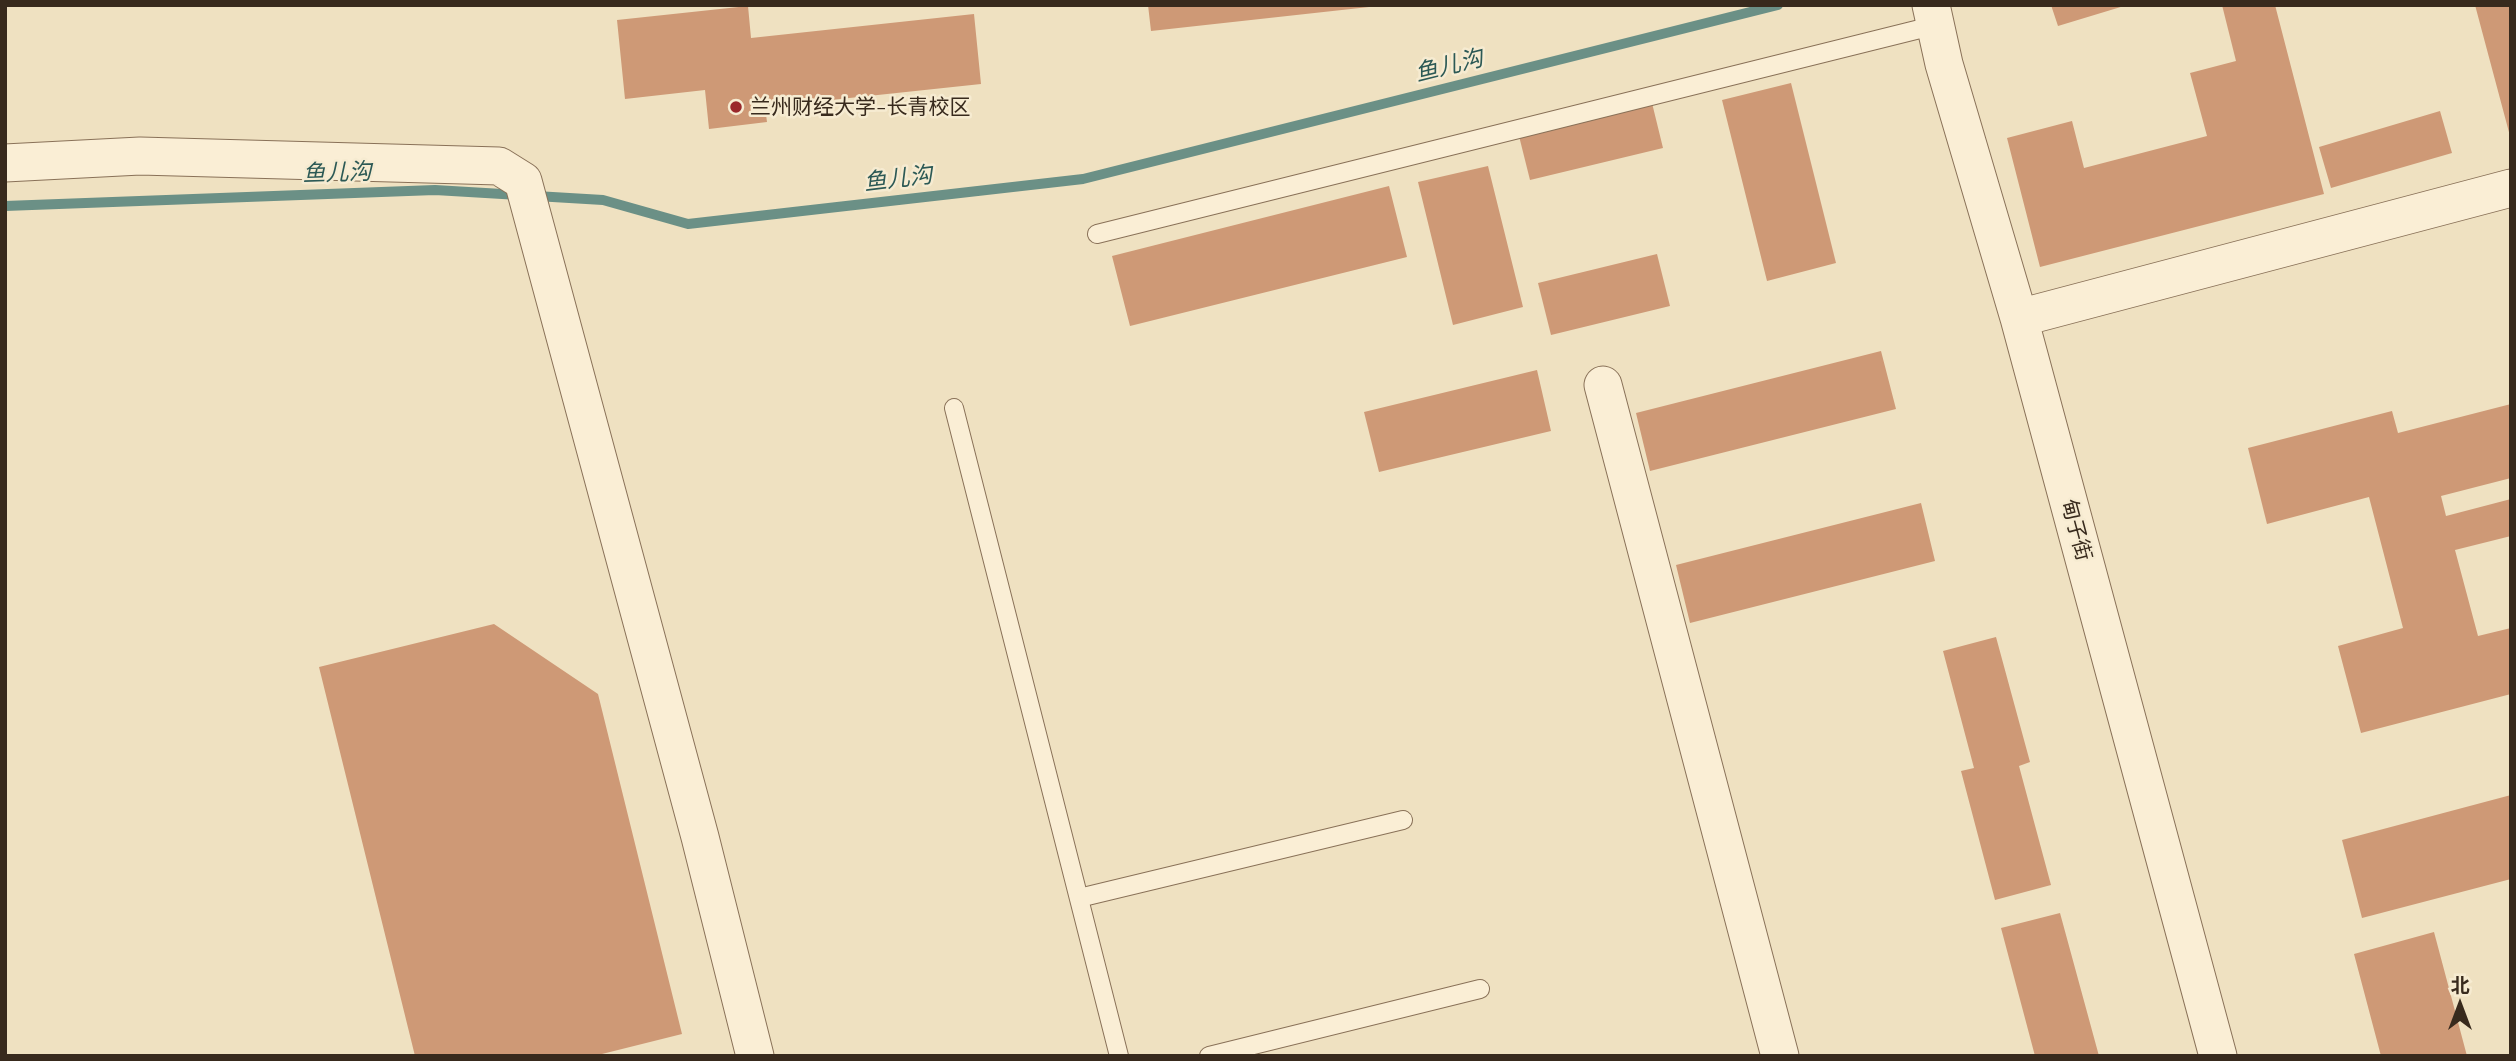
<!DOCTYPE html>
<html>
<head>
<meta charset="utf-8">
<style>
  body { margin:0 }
  #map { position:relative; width:2516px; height:1061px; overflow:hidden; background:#efe1c1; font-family:"Playfair Display","Noto Sans SC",serif }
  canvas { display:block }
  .frame { position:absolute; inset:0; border:7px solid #382a1d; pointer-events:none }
  .north { position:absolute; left:2425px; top:970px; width:70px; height:70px; -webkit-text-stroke:5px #f6ebd1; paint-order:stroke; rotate:0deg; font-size:19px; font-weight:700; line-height:28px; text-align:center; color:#382a1d }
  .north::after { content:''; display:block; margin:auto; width:24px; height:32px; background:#382a1d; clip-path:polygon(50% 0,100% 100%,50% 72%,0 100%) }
</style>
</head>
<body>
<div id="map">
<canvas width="2516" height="1061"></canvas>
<div class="frame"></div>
<div class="north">北</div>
</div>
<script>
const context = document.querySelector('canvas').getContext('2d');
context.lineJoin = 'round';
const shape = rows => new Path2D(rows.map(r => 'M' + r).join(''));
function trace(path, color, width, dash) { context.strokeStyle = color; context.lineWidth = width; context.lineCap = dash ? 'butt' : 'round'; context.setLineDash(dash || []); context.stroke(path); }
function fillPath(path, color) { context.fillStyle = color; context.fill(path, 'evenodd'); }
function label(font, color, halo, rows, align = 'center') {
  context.font = font + ' "Playfair Display","Noto Sans SC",serif'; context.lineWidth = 5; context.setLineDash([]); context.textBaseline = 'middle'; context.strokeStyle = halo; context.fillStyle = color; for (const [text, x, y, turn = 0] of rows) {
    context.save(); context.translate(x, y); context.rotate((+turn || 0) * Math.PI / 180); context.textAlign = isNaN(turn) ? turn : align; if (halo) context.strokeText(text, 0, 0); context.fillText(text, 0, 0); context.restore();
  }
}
trace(shape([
  [5,206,435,190,603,200,688,224,1083,179,1778,5]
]), '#6b9086', 10);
fillPath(shape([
  [1148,5,1369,5,1369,7,1151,31],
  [2051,5,2124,5,2124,6,2058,26],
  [2222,5,2275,5,2324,194,2040,267,2007,138,2072,121,2084,168,2207,136,2190,73,2236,61],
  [2475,5,2511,5,2511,136,2510,136],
  [748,6,751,38,974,14,981,84,765,107,767,122,709,129,705,90,625,99,617,20],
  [1791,83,1836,263,1767,281,1722,100],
  [1652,103,1663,148,1530,180,1519,136],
  [2440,111,2452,153,2331,188,2319,147],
  [1488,166,1523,307,1453,325,1418,182],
  [1389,186,1407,257,1130,326,1112,256],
  [1657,254,1670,306,1551,335,1538,283],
  [1881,351,1896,409,1650,471,1636,413],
  [1537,370,1551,431,1379,472,1364,412],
  [2511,404,2511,478,2441,496,2446,516,2511,499,2511,536,2455,550,2478,636,2511,628,2511,694,2361,733,2338,646,2403,628,2369,497,2267,524,2248,448,2392,411,2398,433],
  [1921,503,1935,561,1690,623,1676,565],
  [494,624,598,694,682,1034,594,1056,415,1056,319,667],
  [1996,637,2030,762,2019,766,2051,885,1995,900,1961,771,1974,768,1943,651],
  [2511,795,2511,879,2362,918,2342,840],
  [2060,913,2099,1056,2035,1056,2001,928],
  [2434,932,2467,1056,2381,1056,2354,954]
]), '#ce9976');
const lane = shape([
  [1097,234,1936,25],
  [954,408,1119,1056],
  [1079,898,1403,820],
  [1209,1056,1480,989]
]);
const street = shape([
  [1931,5,1944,64,2019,318,2218,1056],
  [5,163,140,156,499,166,523,181,700,837,755,1056],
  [2019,318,2511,188],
  [1603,385,1780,1056]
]);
trace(lane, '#897158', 20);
trace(street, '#897158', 39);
trace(lane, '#faeed5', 18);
trace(street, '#faeed5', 37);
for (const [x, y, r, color] of [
  [736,107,7,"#9a272a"]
]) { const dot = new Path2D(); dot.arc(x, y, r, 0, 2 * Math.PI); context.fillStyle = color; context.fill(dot); trace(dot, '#f6ebd1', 2.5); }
label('21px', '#382a1d', '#f6ebd1', [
  ["兰州财经大学-长青校区",750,107]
], 'left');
label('21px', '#382a1d', '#f6ebd1', [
  ["甸子街",2076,530,75]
]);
label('italic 23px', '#2c5955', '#f6ebd1', [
  ["鱼儿沟",1449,66,-14],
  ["鱼儿沟",337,173,-2],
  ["鱼儿沟",898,179,-7]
]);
</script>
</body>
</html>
